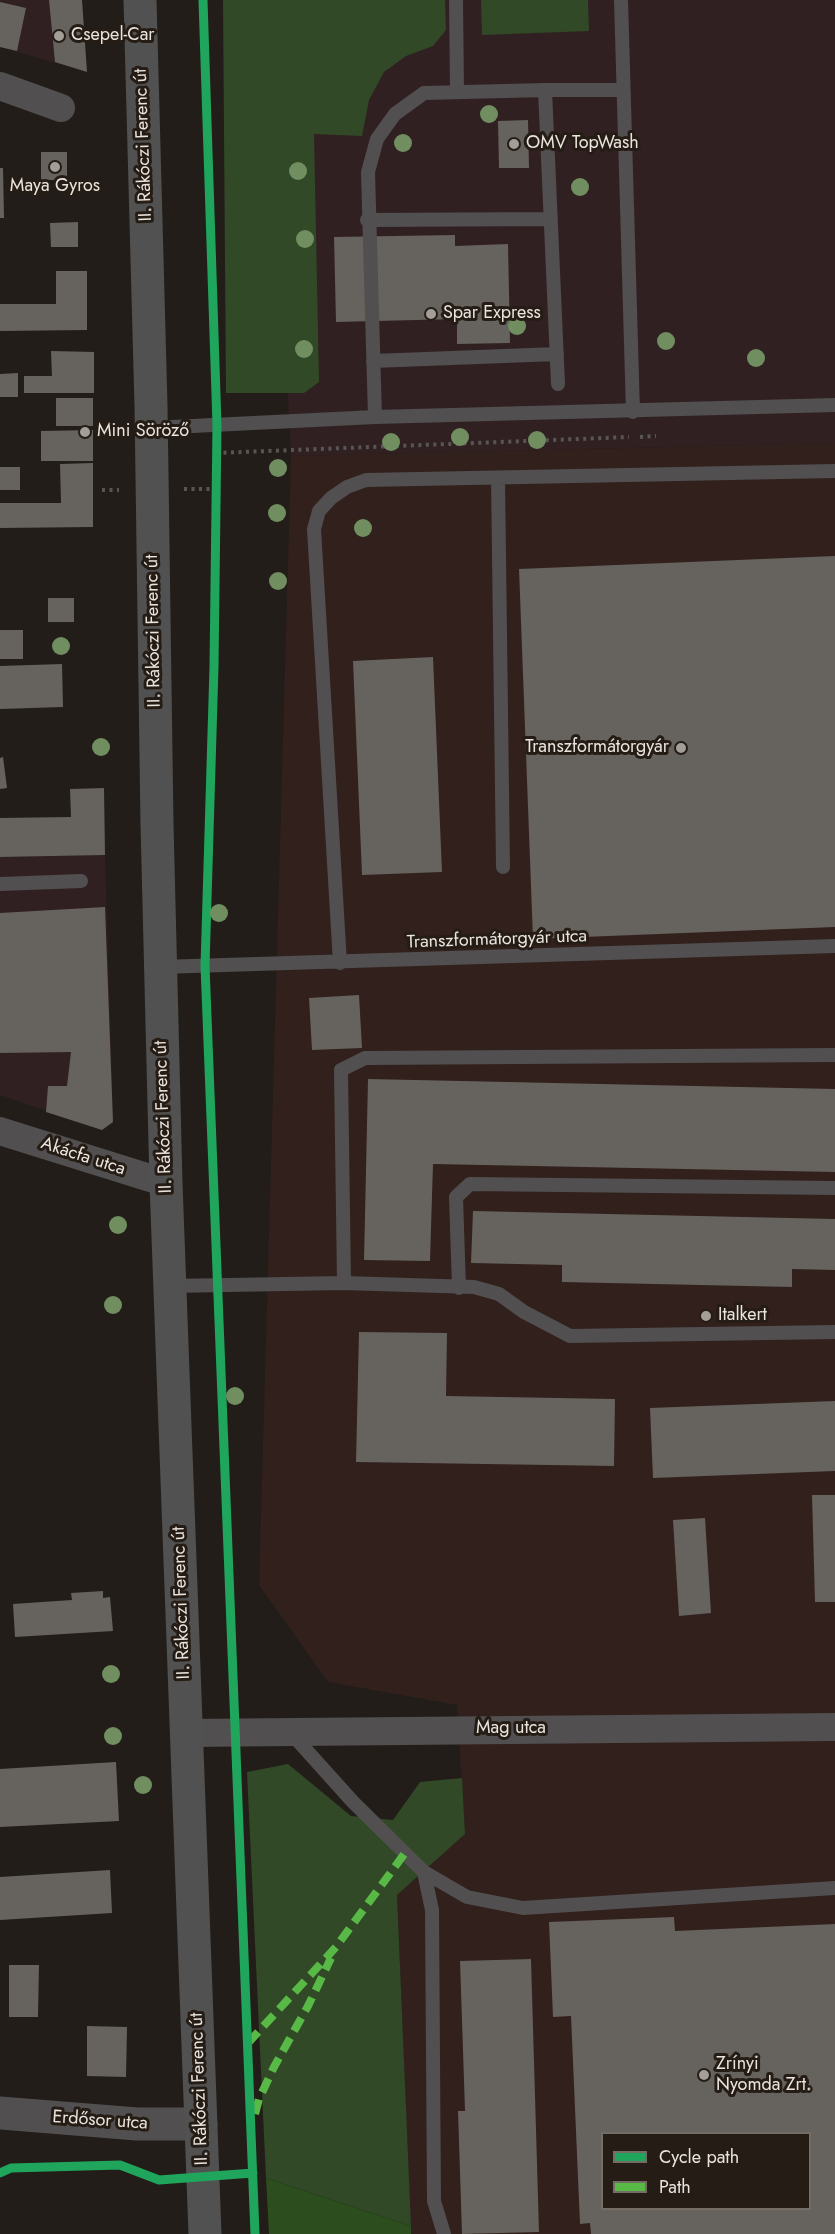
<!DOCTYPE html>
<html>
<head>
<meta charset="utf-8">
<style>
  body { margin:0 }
  #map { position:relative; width:835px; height:2234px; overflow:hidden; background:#221d18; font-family:Jost,sans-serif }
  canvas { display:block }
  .legend { position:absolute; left:601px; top:2132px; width:210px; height:78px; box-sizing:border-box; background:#251d15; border:2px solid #746d66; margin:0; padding:8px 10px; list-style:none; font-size:18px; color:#eae4df }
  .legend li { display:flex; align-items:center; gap:12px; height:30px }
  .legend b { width:30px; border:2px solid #746d66 }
</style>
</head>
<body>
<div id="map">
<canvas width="835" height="2234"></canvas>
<ul class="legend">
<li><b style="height:8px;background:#20a55d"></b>Cycle path</li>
<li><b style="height:8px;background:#58b947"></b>Path</li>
</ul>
</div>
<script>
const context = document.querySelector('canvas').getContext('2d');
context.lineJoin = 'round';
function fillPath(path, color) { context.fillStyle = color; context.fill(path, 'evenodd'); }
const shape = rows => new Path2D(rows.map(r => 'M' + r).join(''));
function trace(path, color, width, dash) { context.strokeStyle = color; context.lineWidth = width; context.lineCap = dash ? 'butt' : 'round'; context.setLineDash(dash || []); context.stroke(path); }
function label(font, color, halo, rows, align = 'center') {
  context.font = font + ' Jost,sans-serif'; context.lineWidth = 6; context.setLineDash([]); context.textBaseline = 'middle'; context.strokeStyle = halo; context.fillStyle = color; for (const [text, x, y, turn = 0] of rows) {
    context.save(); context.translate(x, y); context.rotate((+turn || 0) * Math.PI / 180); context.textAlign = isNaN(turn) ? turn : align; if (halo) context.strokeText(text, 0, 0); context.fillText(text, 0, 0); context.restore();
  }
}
fillPath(shape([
  [0,0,82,0,87,72,0,47],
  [268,0,835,0,835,443,291,456],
  [105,855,113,1122,102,1130,0,1095,0,857]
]), '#312022');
fillPath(shape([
  [835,443,835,2234,411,2234,397,1895,465,1834,457,1705,328,1682,259,1585,291,456],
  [602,2134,810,2134,810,2208,602,2208]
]), '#31201c');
fillPath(shape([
  [223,0,445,0,446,30,433,46,406,56,384,72,369,100,362,136,314,134,319,382,304,393,226,393],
  [481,0,588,0,589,31,482,35],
  [288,1764,351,1816,393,1820,420,1782,462,1778,465,1834,397,1895,411,2226,266,2178,247,1772]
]), '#314926');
fillPath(shape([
  [266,2178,411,2226,411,2234,269,2234]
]), '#2c4d1e');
fillPath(shape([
  [49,0,82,0,87,72,55,62],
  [0,2,26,8,17,51,0,47],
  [528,120,529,168,499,168,498,121],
  [41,152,67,152,67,180,41,180],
  [0,168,3,168,4,218,0,218],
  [78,222,78,247,51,247,50,223],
  [455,235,455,246,508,244,510,343,457,344,457,319,336,322,334,237],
  [56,271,87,271,87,330,0,331,0,304,56,304],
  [51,351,94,352,94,393,24,393,24,376,52,376],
  [18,373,18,397,0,397,0,374],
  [56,398,93,398,93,426,56,426],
  [93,430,93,461,41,461,41,431],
  [93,463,93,527,0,528,0,503,61,503,60,464],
  [0,467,20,467,20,490,0,490],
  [835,556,835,927,533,939,519,569],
  [48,598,74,598,74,622,48,622],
  [0,630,23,630,23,659,0,659],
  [433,657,442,872,362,875,353,661],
  [62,664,63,707,0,709,0,666],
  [3,757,7,788,0,789,0,758],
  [104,788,105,855,0,857,0,818,71,817,70,789],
  [105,907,113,1122,102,1130,46,1112,48,1086,67,1086,71,1052,0,1053,0,913],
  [359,995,362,1048,312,1050,309,998],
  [368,1079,835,1089,835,1172,433,1164,430,1261,364,1260],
  [473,1211,835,1219,835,1270,792,1269,792,1287,562,1282,562,1265,471,1263],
  [359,1332,447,1333,446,1396,615,1399,614,1466,356,1462],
  [835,1401,835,1471,653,1478,650,1408],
  [812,1495,835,1495,835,1602,815,1602],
  [705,1518,711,1613,679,1616,673,1520],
  [103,1591,103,1598,110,1597,113,1631,15,1637,13,1604,72,1600,71,1593],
  [116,1762,119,1821,0,1827,0,1769],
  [110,1870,112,1913,0,1920,0,1877],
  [674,1917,675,1931,835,1924,835,2234,591,2234,590,2223,580,2224,571,2016,553,2017,549,1922],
  [602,2134,810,2134,810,2208,602,2208],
  [531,1959,539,2232,462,2234,458,2111,465,2111,460,1961],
  [9,1965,39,1965,38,2017,9,2017],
  [87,2026,127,2027,126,2077,87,2076]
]), '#66625d');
trace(shape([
  [640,437,656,436],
  [216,453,629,437],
  [184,489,216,489],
  [102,490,119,490]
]), '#585655', 4, [3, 4.5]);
trace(shape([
  [456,0,457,91],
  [621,0,633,412],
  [545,90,623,90],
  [367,220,551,219],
  [373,361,557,354],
  [375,417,368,172,377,139,395,114,424,93,545,90,558,384],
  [152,428,375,417,835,405],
  [498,478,503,867],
  [0,884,81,881],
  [340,963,314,529,319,511,331,498,347,487,366,480,835,471],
  [160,967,835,946],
  [344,1283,341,1070,365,1058,835,1055],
  [169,1286,344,1283,474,1287,499,1294,524,1312,570,1336,835,1332],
  [459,1288,456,1197,470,1184,835,1188],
  [290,1732,353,1802,424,1872,467,1897,523,1908,835,1888],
  [424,1872,432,1910,434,2201,444,2234]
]), '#514f50', 14);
trace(shape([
  [0,86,61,108],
  [0,1131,166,1183],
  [187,1733,835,1727]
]), '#514f50', 28);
trace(shape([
  [0,2113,137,2124,201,2124]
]), '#514f50', 33);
trace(shape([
  [140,0,151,406,157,824,166,1183,205,2234]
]), '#525151', 33);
trace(shape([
  [248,2043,336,1947,405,1853],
  [255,2114,259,2099,274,2067,308,2006,331,1958]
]), '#58b947', 8, [15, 8]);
trace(shape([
  [203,0,217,425,214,667,205,966,255,2234],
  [0,2173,11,2168,120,2165,159,2180,253,2173]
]), '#20a55d', 9);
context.fillStyle = '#708e60';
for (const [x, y] of [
  [489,114],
  [403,143],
  [298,171],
  [580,187],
  [305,239],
  [517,326],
  [666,341],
  [304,349],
  [756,358],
  [460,437],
  [537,440],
  [391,442],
  [278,468],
  [277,513],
  [363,528],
  [278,581],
  [61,646],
  [101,747],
  [219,913],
  [118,1225],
  [113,1305],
  [235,1396],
  [111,1674],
  [113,1736],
  [143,1785]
]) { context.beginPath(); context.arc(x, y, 9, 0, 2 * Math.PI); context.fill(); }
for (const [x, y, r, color] of [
  [59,36,6,"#a49e99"],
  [514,144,6,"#a49e99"],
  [55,167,6,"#a49e99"],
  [431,314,6,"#a49e99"],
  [85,432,6,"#a49e99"],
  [681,748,6,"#a49e99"],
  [706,1316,6,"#a49e99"],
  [704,2075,6,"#a49e99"]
]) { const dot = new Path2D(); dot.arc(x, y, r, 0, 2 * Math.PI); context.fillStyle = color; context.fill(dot); trace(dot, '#251d15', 2); }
label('18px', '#eae4df', '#251d15', [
  ["Csepel-Car",71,36],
  ["OMV TopWash",526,144],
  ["Maya Gyros",55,187,"center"],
  ["Spar Express",443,314],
  ["Mini Söröző",97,432],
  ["Transzformátorgyár",669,748,"right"],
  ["Italkert",718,1316],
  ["Zrínyi",716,2065],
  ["Nyomda Zrt.",716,2086]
], 'left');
label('18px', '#eae4df', '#251d15', [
  ["II. Rákóczi Ferenc út",144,145,-92],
  ["II. Rákóczi Ferenc út",154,631,-91],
  ["Transzformátorgyár utca",497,940,-2],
  ["II. Rákóczi Ferenc út",164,1117,-92],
  ["Akácfa utca",83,1157,18],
  ["II. Rákóczi Ferenc út",182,1603,-92],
  ["Mag utca",511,1729],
  ["II. Rákóczi Ferenc út",200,2089,-92],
  ["Erdősor utca",100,2121,4]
]);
</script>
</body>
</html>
